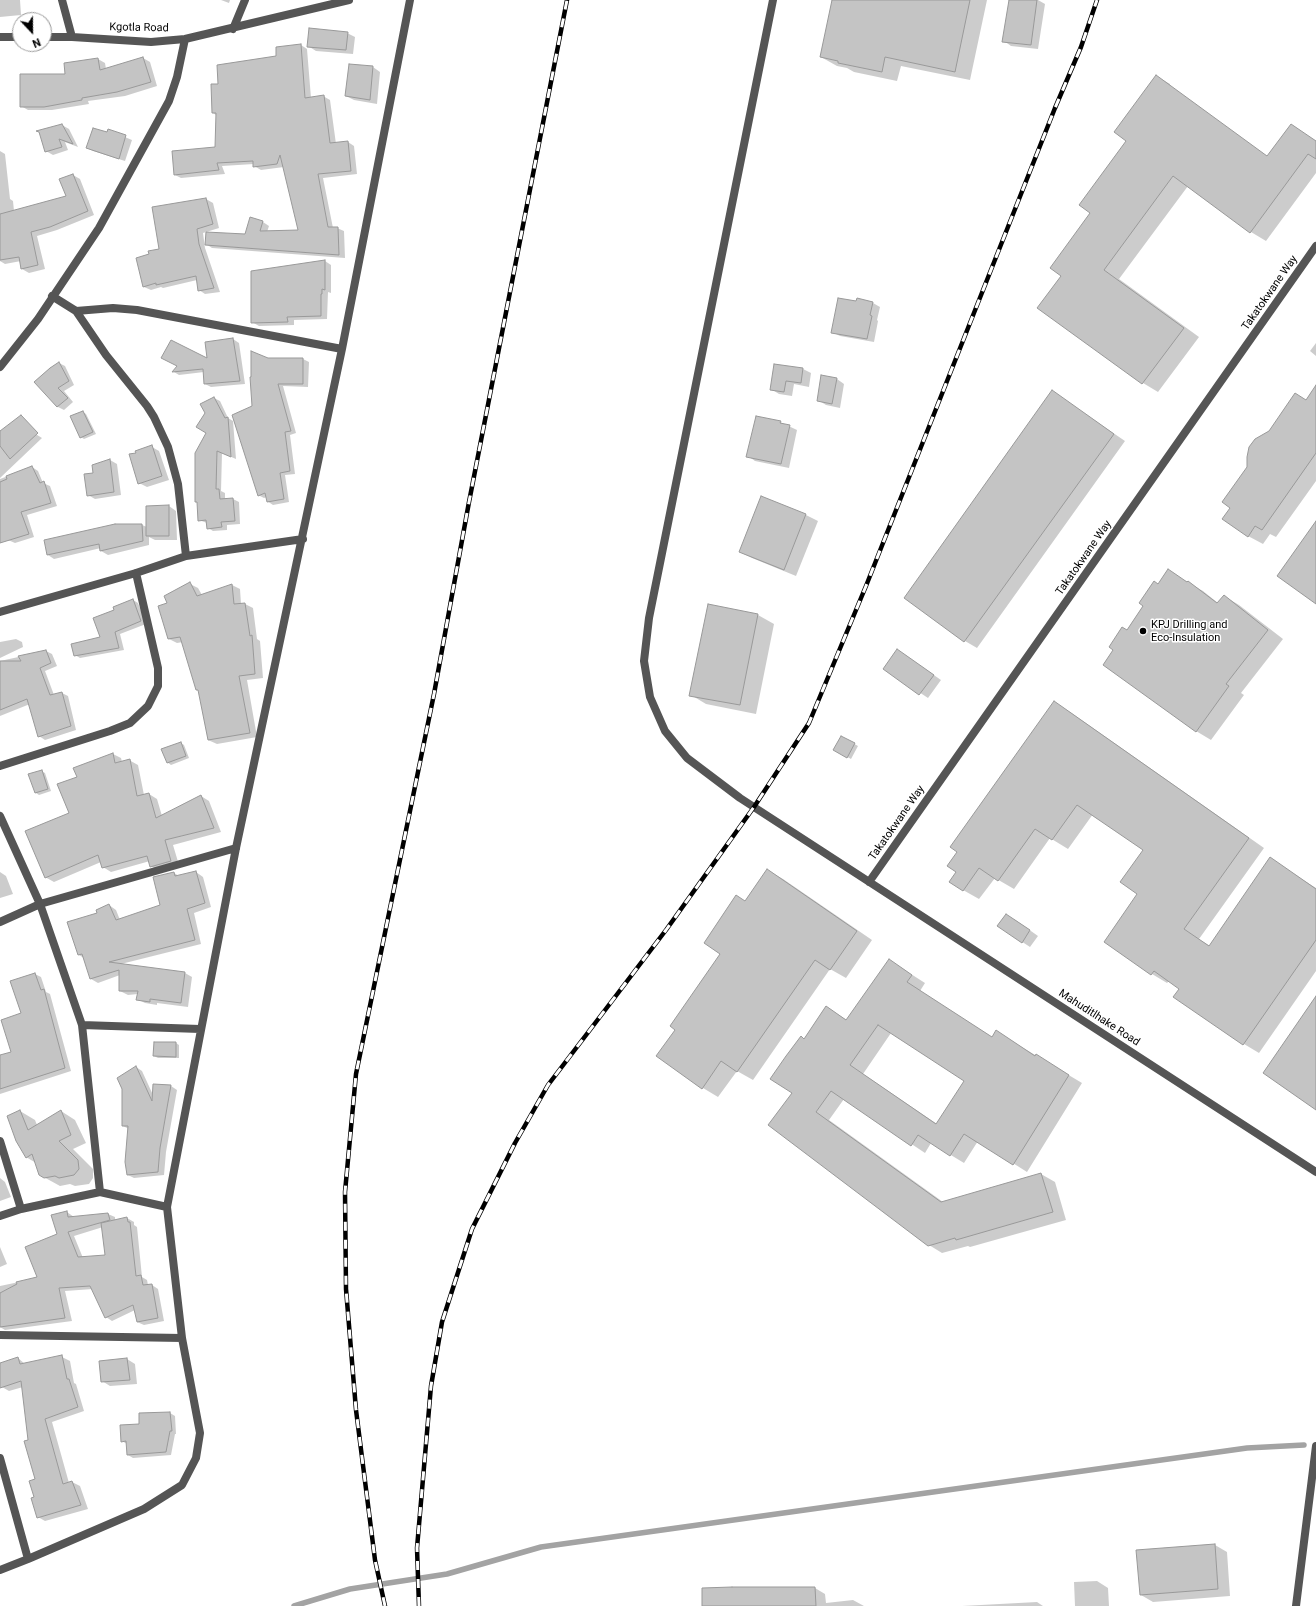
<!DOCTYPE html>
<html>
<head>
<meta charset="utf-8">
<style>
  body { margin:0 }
  #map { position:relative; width:1316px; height:1606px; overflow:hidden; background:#fff; font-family:Roboto,sans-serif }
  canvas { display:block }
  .north { position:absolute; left:12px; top:12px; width:40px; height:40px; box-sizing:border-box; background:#fff; border:1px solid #999; border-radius:50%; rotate:158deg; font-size:11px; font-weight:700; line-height:16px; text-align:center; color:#000 }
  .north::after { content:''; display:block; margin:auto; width:14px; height:18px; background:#000; clip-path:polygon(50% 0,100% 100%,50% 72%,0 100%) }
</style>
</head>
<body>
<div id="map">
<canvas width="1316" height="1606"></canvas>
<div class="north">N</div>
</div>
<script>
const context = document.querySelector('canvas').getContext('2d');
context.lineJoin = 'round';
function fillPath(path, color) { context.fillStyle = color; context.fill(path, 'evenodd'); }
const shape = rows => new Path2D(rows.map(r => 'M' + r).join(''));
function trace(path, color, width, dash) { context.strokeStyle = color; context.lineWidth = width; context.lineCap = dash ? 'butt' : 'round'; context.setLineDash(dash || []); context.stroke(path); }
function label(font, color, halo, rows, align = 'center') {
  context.font = font + ' Roboto,sans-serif'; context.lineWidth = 3; context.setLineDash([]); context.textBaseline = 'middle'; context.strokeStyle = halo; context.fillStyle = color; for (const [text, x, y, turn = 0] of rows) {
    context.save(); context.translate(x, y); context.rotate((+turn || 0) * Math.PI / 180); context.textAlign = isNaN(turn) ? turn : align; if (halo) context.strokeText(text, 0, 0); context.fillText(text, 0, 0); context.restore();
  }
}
fillPath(shape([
  [0,0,20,0,21,15,0,17],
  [221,0,230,0,229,3],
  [833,0,987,0,970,80,901,66,897,81,854,72,847,68,837,66,821,57],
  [1010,0,1038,0,1045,4,1038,49,1011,46,1004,41],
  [347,33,355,37,353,54,316,51,308,46],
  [301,45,307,49,311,98,323,96,330,100,336,144,348,142,354,146,357,174,323,178,333,228,337,228,344,231,345,258,212,248,206,244,245,235,263,222,269,226,267,232,299,231,284,167,261,170,254,166,254,164,222,166,225,174,181,178,175,175,216,148,216,115,213,113,219,85],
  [143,58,150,62,157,86,125,96,88,101,89,104,52,110,28,110,21,106,66,75,66,64,98,59,105,63,106,69],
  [373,67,380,72,377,104,354,100,346,96],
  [1156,76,1170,84,1170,87,1270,160,1292,126,1316,141,1316,173,1266,241,1251,232,1188,186,1119,279,1199,337,1158,392,1143,383,1063,275,1128,141],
  [62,125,69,129,78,147,65,142,68,150,53,155,46,151],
  [108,130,132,140,125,161,93,151,87,148,107,133],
  [0,151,5,154,10,199,13,201,14,211,67,197,73,175,80,179,94,215,57,230,37,236,45,269,29,273,22,269,21,261,5,264,0,261],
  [206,199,213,203,219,228,203,233,205,248,220,292,205,294,199,290,197,280,163,288,161,287,151,290,144,287,137,258,150,255,160,250],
  [325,261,331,265,331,293,328,292,327,319,294,320,294,325,259,326,252,322],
  [858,299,873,303,880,307,877,320,878,321,874,342,840,336,832,332,857,302],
  [233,339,239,343,245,384,211,387,205,384,204,372,179,375,174,372,178,366,208,360],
  [1316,343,1316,356,1310,351],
  [267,359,303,359,309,362,308,387,283,386,296,433,290,435,295,474,285,475,289,502,273,505,267,501,267,497,264,498,258,495,253,406],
  [59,363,65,366,74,385,64,391,73,402,64,410,58,407,35,382,50,368],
  [775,365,803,369,811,373,809,387,794,384,792,396,779,394,771,389],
  [837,379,844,384,840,408,826,405,818,400],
  [1316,387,1316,481,1276,537,1270,534,1263,544,1248,536,1231,508,1248,467,1269,432,1307,401],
  [1053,392,1125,441,977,648,965,641],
  [214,398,220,401,228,418,233,421,236,459,222,453,221,491,225,493,225,500,233,499,239,502,240,524,227,525,227,530,213,531,208,528,207,523,199,520,198,503,196,502],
  [83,412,86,414,96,434,84,439,81,437],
  [780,422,797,430,789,468,755,461,748,456],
  [21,425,42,438,0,478,0,433],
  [152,447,159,451,169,480,147,487,139,483,138,454],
  [110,460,117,464,121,495,95,499,88,495,94,474],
  [32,467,38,471,43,483,50,486,57,506,27,515,34,537,15,543,8,540,0,518,0,479],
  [762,497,806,515,818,521,796,576,752,558,740,552],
  [169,506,176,511,177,540,155,540,149,537,149,545,108,555,101,551,101,548,54,559,48,555,142,525,147,527],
  [1168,571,1203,591,1218,603,1224,596,1239,605,1283,639,1241,693,1244,695,1211,740,1196,731,1127,631],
  [190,584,198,588,202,595,232,585,240,589,241,604,245,604,253,608,257,639,260,641,263,678,247,680,257,737,217,744,208,740,199,691,197,690,183,642,177,643,169,639,168,603],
  [133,600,138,603,146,624,120,634,124,650,80,658,75,655,102,638,116,610],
  [709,605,758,615,774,624,756,714,706,704,691,695],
  [16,639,22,642,23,647,0,658,0,642],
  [46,651,52,654,57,666,45,671,54,695,62,693,68,696,76,730,45,740,39,736,30,704,0,716,0,661],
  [905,655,941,680,928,698,884,669],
  [1055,703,1070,712,1264,848,1199,939,1210,946,1270,859,1316,888,1316,971,1259,1053,1244,1044,1181,988,1170,980,1167,983,1152,974,1139,894,1144,850,1093,814,1068,849,1050,838,1014,889,995,878,979,899,963,890],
  [842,737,858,746,851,759,835,750],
  [181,743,184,745,189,758,171,765,167,762],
  [113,754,121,758,122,762,129,760,138,765,144,795,149,794,157,799,162,816,201,796,209,801,221,832,173,845,179,865,159,871,151,866,150,861,111,872,103,867,101,862,54,882,45,877,70,813,78,777],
  [41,771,45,773,51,791,39,795,36,793],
  [767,870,783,879,872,940,846,978,830,969,753,1080,737,1071,718,1097,703,1088,658,1056,676,1029,722,954,745,902],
  [0,872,6,876,13,894,0,898],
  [196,872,203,877,211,907,194,913,201,944,121,964,185,973,192,977,188,1007,157,1003,157,1005,145,1003,137,999,138,994,128,995,120,991,120,975,98,983,91,979,84,958,79,955,99,914,109,905,116,910,120,920,161,906,174,873,179,876],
  [1014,919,1038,936,1030,947,998,926],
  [889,960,925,983,920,991,993,1038,1010,1040,1082,1083,1027,1172,978,1141,964,1163,931,1143,925,1153,844,1099,829,1120,943,1202,1041,1174,1055,1182,1066,1220,970,1247,968,1246,942,1253,929,1245,794,1093,805,1040,826,1007,847,1020],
  [891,1033,965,1081,937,1124,863,1074],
  [35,974,41,977,46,992,50,994,71,1071,0,1094,0,1056,12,1052],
  [176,1043,179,1045,179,1058,158,1058,154,1056],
  [136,1067,142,1071,153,1095,154,1085,171,1086,177,1090,166,1152,164,1175,134,1178,128,1175,129,1129,123,1126],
  [20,1111,35,1120,37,1125,61,1111,75,1120,86,1143,73,1149,93,1169,93,1178,89,1184,75,1186,70,1184,60,1186,40,1175,36,1163,26,1157],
  [0,1178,5,1182,11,1197,0,1201],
  [67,1212,74,1217,108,1214,115,1217,115,1221,127,1218,134,1222,134,1225,137,1227,142,1277,147,1280,148,1285,152,1285,158,1289,164,1321,144,1325,137,1322,135,1310,112,1321,106,1317,93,1289,65,1291,72,1321,5,1330,0,1327,0,1286,38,1278,58,1235],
  [103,1227,106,1256,83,1258,74,1236],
  [0,1247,7,1264,0,1267],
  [62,1357,70,1361,74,1383,76,1384,84,1411,52,1422,69,1483,72,1482,80,1486,88,1509,45,1521,38,1517,36,1497,36,1479,29,1441,23,1387,9,1391,2,1387,0,1382,0,1364,18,1358,25,1364],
  [127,1359,135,1364,137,1384,110,1386,102,1381],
  [170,1413,175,1416,176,1434,175,1434,171,1455,133,1458,128,1455,127,1444,122,1441,140,1425,140,1414],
  [1215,1545,1227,1552,1230,1596,1153,1602,1141,1595],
  [1097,1581,1108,1588,1109,1606,1075,1606,1074,1582],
  [815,1588,825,1594,826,1603,853,1600,864,1606,703,1606,703,1589],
  [1037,1602,1043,1606,962,1606]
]), '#0003');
trace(shape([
  [294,1606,350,1589,447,1574,541,1547,1247,1448,1304,1445]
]), '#a3a3a3', 5.5);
const building = shape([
  [832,0,970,0,955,72,885,57,882,72,838,63,838,61,820,57,832,0],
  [1009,0,1037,0,1031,45,1002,42,1009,0],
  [309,28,348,32,346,50,307,47,309,28],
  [301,44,305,98,324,95,330,143,348,141,351,171,318,174,328,227,338,227,339,255,205,245,206,232,245,234,250,217,263,221,260,231,298,230,280,155,277,164,253,167,253,161,217,163,219,170,174,175,172,151,215,147,216,113,212,113,211,84,218,84,217,65,276,56,276,47,301,44],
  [143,57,151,82,117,92,82,98,82,100,44,107,20,107,20,74,65,74,64,63,98,58,100,70,143,57],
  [349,64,373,66,370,100,345,96,349,64],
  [1156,75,1267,156,1291,124,1316,141,1316,159,1308,154,1250,233,1173,176,1104,270,1184,328,1142,384,1037,308,1061,276,1050,268,1090,213,1079,205,1126,141,1114,132,1156,75],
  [62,124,73,144,59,139,62,147,45,152,39,132,36,131,62,124],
  [93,128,107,132,108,129,126,135,119,159,86,148,93,128],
  [73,174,88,211,50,227,31,232,38,265,21,269,19,257,0,260,0,214,66,196,59,179,73,174],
  [206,198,213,224,197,229,199,244,214,288,198,291,196,276,156,285,156,283,143,287,136,258,149,254,148,251,159,249,152,207,206,198],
  [325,260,325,290,322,289,322,294,321,294,321,316,287,317,288,322,251,323,251,271,325,260],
  [838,298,856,301,857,298,873,302,870,315,872,316,867,339,831,333,838,298],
  [233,338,240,381,204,384,203,369,172,372,177,366,161,358,171,340,207,358,205,342,233,338],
  [251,351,268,358,303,358,303,384,278,384,291,431,285,432,290,471,280,473,284,499,267,502,265,493,258,496,232,415,252,406,250,377,251,377,251,351],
  [59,362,69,381,58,388,68,398,57,407,34,382,50,368,59,362],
  [774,364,803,368,801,383,786,381,784,392,770,390,774,364],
  [821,375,837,378,832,404,817,401,821,375],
  [1316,385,1316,453,1262,530,1255,526,1248,537,1222,519,1230,508,1222,502,1247,467,1247,457,1249,447,1255,439,1269,431,1295,393,1306,400,1316,385],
  [1052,390,1114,434,964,642,904,598,1052,390],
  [214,397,225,418,228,417,231,457,217,451,216,489,219,489,220,499,233,498,235,521,221,522,222,527,207,529,206,520,198,521,197,502,195,502,195,453,206,433,196,427,205,413,200,404,214,397],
  [83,411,93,432,80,438,70,416,83,411],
  [21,415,38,433,10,459,0,446,0,431,21,415],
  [756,416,781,421,780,423,790,425,781,464,746,457,756,416],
  [152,445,162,476,138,484,129,454,136,453,135,451,152,445],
  [110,459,114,492,87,496,84,474,93,473,92,465,110,459],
  [32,466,40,483,44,481,51,503,21,512,29,534,0,543,0,482,7,479,6,476,32,466],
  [761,496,806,514,784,570,739,552,761,496],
  [169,505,169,536,146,536,146,506,169,505],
  [1316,521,1316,604,1277,576,1316,521],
  [115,524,142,524,143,541,100,551,99,544,47,555,44,540,115,524],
  [1168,569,1187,582,1188,581,1217,603,1224,595,1268,630,1226,684,1229,686,1196,732,1103,665,1113,650,1109,647,1122,627,1127,630,1143,606,1139,603,1154,581,1158,584,1168,569],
  [190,582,197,596,232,584,234,604,245,603,250,636,252,635,255,674,239,676,250,733,208,740,198,690,196,690,180,637,168,639,158,606,167,603,164,596,190,582],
  [133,599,141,621,115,632,119,648,74,656,71,644,100,637,93,618,114,610,113,607,133,599],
  [708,604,758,614,740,705,689,696,708,604],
  [897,649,934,675,919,695,883,669,897,649],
  [46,650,51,663,40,668,50,695,62,692,71,726,38,737,27,699,0,710,0,661,21,661,18,656,46,650],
  [1054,701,1249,838,1184,929,1209,946,1270,857,1316,889,1316,940,1243,1045,1173,997,1179,989,1154,971,1151,975,1104,942,1137,894,1120,882,1143,850,1077,805,1052,840,1035,829,998,881,979,868,963,891,949,882,956,872,947,866,957,852,950,847,1054,701],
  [841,736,855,743,847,758,833,750,841,736],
  [181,742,186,756,167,763,161,749,181,742],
  [113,753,115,763,130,759,137,796,149,793,156,818,201,795,214,828,165,840,171,861,150,867,147,856,102,868,98,855,45,878,25,831,69,813,57,784,77,777,73,768,113,753],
  [42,770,48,789,35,793,28,774,42,770],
  [767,869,857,931,830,970,815,960,737,1072,721,1061,702,1089,656,1056,675,1030,670,1026,720,954,704,943,736,895,745,901,767,869],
  [196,871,205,903,187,909,195,940,109,962,185,972,181,1003,150,999,150,1002,136,1000,138,991,119,991,119,970,90,979,82,954,78,955,67,922,97,913,96,910,109,904,116,920,160,905,153,877,174,872,175,876,196,871],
  [1006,914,1030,930,1022,943,997,926,1006,914],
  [889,959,912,975,907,982,992,1037,996,1030,1035,1056,1036,1054,1069,1075,1013,1165,964,1134,950,1156,918,1135,911,1146,831,1091,816,1112,941,1202,1041,1173,1053,1212,956,1240,955,1238,928,1246,768,1125,792,1093,770,1079,786,1056,801,1036,804,1039,826,1006,846,1020,889,959],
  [878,1025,964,1081,936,1124,850,1065,878,1025],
  [35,973,41,990,44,989,65,1068,0,1089,0,1055,11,1052,1,1020,21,1013,10,981,35,973],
  [1316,996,1316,1110,1263,1073,1316,996],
  [154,1042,176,1042,176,1057,153,1056,154,1042],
  [136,1066,152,1101,153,1084,171,1085,160,1148,158,1172,127,1175,125,1162,128,1126,122,1126,122,1089,117,1078,136,1066],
  [20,1110,28,1130,61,1110,71,1135,59,1141,78,1160,79,1169,74,1175,59,1178,55,1176,44,1178,39,1175,32,1154,26,1158,16,1141,7,1116,20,1110],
  [67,1211,68,1217,108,1213,110,1220,68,1232,78,1257,105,1255,101,1223,127,1217,128,1222,130,1222,136,1276,141,1275,143,1285,152,1284,158,1318,137,1322,133,1305,105,1318,90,1286,59,1288,65,1318,0,1327,0,1293,17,1284,16,1282,37,1277,25,1247,57,1234,51,1215,67,1211],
  [62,1355,67,1379,69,1379,78,1407,45,1419,63,1484,72,1481,81,1505,37,1518,31,1498,34,1497,29,1481,35,1479,24,1441,28,1440,21,1381,0,1388,0,1363,18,1357,20,1364,62,1355],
  [127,1358,130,1380,101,1382,99,1361,127,1358],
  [170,1412,172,1431,170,1431,166,1452,127,1455,126,1441,121,1442,120,1425,139,1424,139,1413,170,1412],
  [1215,1544,1218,1589,1140,1595,1136,1550,1215,1544],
  [732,1587,815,1587,816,1606,702,1606,702,1588,732,1587]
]);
fillPath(building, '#c4c4c4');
trace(building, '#999', 1);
trace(shape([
  [62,0,72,37],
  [773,0,649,618,644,661,650,697,665,731,687,758,740,798,1316,1172],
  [233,29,245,0],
  [0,37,20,37],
  [44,37,72,37,151,42,185,39,349,0],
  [52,296,76,311,106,355,147,406,154,417,168,447,178,484,186,556],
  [76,311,113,308,137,310,342,349],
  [0,367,38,319,99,228,169,101,177,77,185,39],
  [0,612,136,573,186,556,303,539],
  [0,766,110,731,130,723,148,706,158,686,158,668,136,573],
  [0,816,40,904,236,848],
  [869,882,1316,246],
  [0,922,40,904,82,1025,100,1192,167,1207],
  [82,1025,200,1029],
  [0,1141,21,1209,100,1192],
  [0,1216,21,1209],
  [0,1335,182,1338],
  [0,1458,28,1559],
  [0,1570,28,1559,144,1509,182,1485,196,1458,200,1433,182,1338,167,1207,236,848,342,349,410,0],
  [1296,1606,1316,1446]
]), '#555', 8);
const rail = shape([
  [385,1606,375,1560,356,1410,346,1289,345,1192,356,1074,434,694,469,502,567,0],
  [419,1606,417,1548,431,1386,442,1322,472,1229,515,1143,548,1085,666,930,754,807,809,723,866,586,1055,108,1081,47,1097,0]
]);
trace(rail, '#000', 4.5);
trace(rail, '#fff', 3, [9]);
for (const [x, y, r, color] of [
  [1143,631,4,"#000"]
]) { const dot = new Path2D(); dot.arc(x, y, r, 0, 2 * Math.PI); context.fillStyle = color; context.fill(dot); trace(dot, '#fff', 1.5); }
label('11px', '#000', '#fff', [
  ["Kgotla Road",139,28,1],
  ["Takatokwane Way",1270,293,-55],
  ["Takatokwane Way",1084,558,-55],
  ["Takatokwane Way",897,823,-55],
  ["Mahuditlhake Road",1099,1018,33]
]);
label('11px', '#000', '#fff', [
  ["KPJ Drilling and",1151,625],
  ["Eco-Insulation",1151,638]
], 'left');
</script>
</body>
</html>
